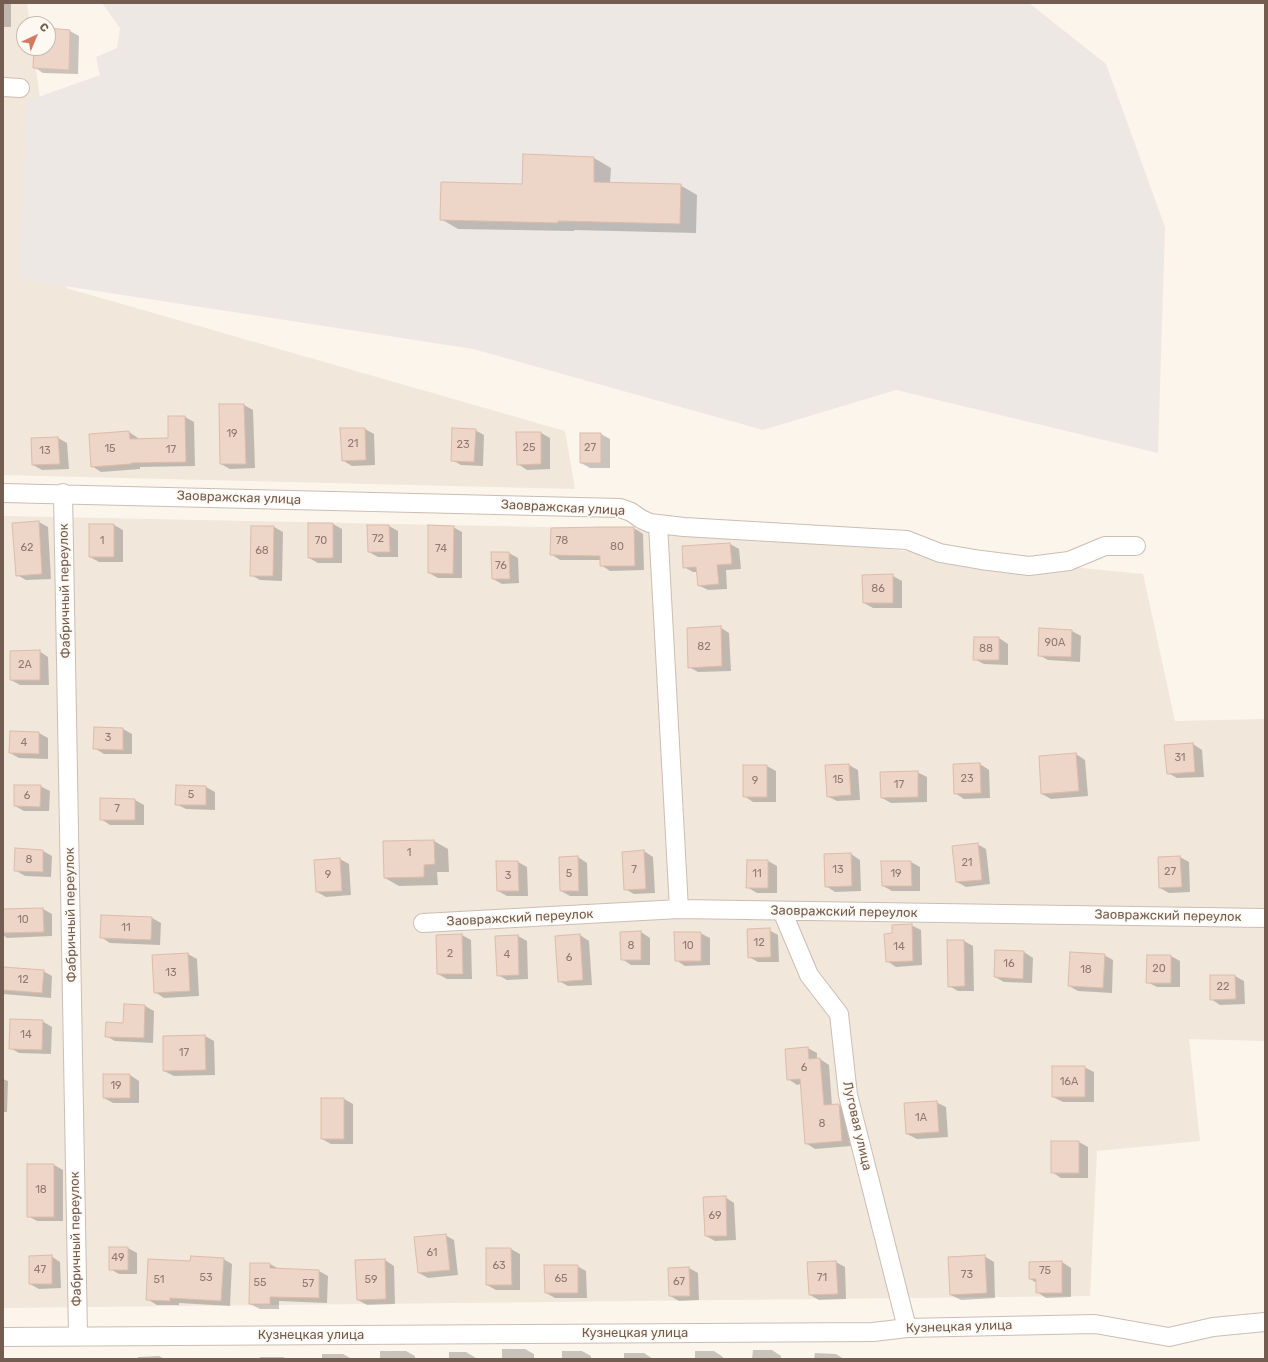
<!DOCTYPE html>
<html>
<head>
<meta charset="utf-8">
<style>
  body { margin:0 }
  #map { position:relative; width:1268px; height:1362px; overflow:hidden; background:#fbf5ec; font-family:Rubik,sans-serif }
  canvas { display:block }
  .frame { position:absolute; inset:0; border:4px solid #735d51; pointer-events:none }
  .north { position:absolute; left:16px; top:16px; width:40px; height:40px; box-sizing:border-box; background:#fdf9f2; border:1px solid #c6bbb2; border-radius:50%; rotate:44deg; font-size:11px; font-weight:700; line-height:16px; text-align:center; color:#735d51 }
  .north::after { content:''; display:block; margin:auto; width:14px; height:18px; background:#d57960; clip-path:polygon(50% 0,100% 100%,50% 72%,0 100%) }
</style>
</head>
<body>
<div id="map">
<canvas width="1268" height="1362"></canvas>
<div class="frame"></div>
<div class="north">С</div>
</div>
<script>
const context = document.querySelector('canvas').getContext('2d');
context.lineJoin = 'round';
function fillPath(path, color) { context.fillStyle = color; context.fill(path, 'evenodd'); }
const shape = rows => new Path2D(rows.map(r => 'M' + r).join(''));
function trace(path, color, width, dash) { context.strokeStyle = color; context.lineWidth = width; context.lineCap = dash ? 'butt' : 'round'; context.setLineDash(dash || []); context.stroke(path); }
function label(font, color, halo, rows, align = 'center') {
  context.font = font + ' Rubik,sans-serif'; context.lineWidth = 3.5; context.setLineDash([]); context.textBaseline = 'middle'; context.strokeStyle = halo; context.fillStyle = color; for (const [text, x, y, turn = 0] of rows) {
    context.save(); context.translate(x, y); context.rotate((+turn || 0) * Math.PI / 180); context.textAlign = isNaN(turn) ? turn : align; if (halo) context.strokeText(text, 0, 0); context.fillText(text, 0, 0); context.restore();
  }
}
fillPath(shape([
  [3,3,27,3,30,24,24,24,24,48,33,48,66,288,565,431,575,489,3,475],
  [3,516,691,530,1143,574,1175,721,1265,719,1265,1041,1189,1039,1200,1141,1097,1151,1090,1296,3,1308]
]), '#f1e7db');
fillPath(shape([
  [102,3,1029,3,1106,64,1165,227,1158,453,896,390,763,430,473,349,19,279,27,101,100,75,96,57,117,48,120,28]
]), '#ede8e4');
fillPath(shape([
  [3,3,11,3,11,27,3,27],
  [48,29,70,31,79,36,78,74,43,73,34,67,35,48,48,48],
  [524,155,594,158,611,168,610,183,680,185,697,195,696,233,574,230,574,231,458,229,441,219,523,185],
  [244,405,253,410,255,468,230,469,221,464],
  [169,417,185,417,194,422,195,466,140,467,140,469,101,472,92,466,129,432,138,438,138,440,169,439],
  [365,429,374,434,375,465,352,466,342,460],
  [475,430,484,435,483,466,461,465,452,460],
  [541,433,550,438,550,469,527,470,518,464],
  [601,434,610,439,610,468,590,468,581,463],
  [58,438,67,443,69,469,42,470,33,465,32,439],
  [39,522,48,527,51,579,26,580,17,575,14,523],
  [333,524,342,529,342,563,318,563,309,558],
  [114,525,123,530,123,562,99,562,90,557],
  [389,526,398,531,398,557,378,557,369,552],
  [274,527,283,532,282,581,260,580,251,575],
  [453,527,462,532,462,578,438,578,429,573],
  [634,528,643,534,644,570,610,571,601,565,601,560,560,560,551,554,552,529],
  [730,544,739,549,741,569,726,570,727,589,708,590,698,585,698,572,693,572,684,567,683,547],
  [509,553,518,558,519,583,502,584,493,579],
  [893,576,902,581,902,608,873,608,864,603],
  [720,627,729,633,731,671,698,672,689,667],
  [1040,629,1072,631,1081,636,1080,662,1048,660,1039,655],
  [975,638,999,638,1008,644,1008,665,984,664,974,659],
  [39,651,48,657,49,685,20,685,11,680],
  [123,729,132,734,132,754,104,754,94,748],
  [39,733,48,738,48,759,19,758,10,753],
  [1193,744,1202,750,1204,777,1177,778,1168,773],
  [1076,754,1085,760,1088,796,1051,799,1042,794],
  [980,764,989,770,990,798,964,799,955,793],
  [849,765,858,770,860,800,837,801,827,796],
  [767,766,776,771,776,802,753,802,744,796],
  [917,772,927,777,927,802,891,803,882,798],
  [40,786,50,791,49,811,24,811,15,806],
  [206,787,215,792,215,810,186,809,176,804],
  [135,800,144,805,144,825,110,825,101,819],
  [434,841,448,849,449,872,437,872,438,885,399,886,385,878,384,842],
  [977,844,986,849,990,884,966,887,957,882],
  [16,849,43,851,52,856,51,877,25,876,15,870],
  [644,851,653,857,655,893,634,894,625,889,623,852],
  [851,854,860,860,861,891,835,892,826,886],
  [578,857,587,863,588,896,570,896,561,891],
  [1180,857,1189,862,1190,892,1169,893,1160,888,1159,858],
  [340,859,349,864,351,895,326,897,317,892],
  [748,861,768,861,777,866,777,893,757,893,747,887],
  [497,862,518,862,527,867,528,896,507,896,498,891],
  [911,862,920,867,920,891,892,891,883,886],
  [43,909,52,914,52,936,7,938,3,935,3,910],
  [152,918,161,923,160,945,110,943,101,937],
  [911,925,921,930,922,965,896,967,887,961,893,934],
  [769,930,778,935,779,962,758,962,749,957],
  [641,932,650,938,650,965,631,965,622,959],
  [700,933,710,938,710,965,685,966,676,960],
  [462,935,471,940,472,979,447,979,438,974],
  [580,935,589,941,592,985,568,986,559,981,556,937],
  [518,936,527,941,528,979,507,980,498,975],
  [964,941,973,946,974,991,958,991,949,986],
  [1024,952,1033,958,1032,983,1004,982,995,977],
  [188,954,197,959,199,996,164,998,155,992,153,956],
  [1104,955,1113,960,1112,993,1078,991,1069,986],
  [1171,956,1180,961,1180,987,1157,987,1147,982],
  [3,968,43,971,52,976,51,998,3,994],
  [1235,976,1244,981,1245,1004,1220,1005,1211,999],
  [145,1006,154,1011,153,1043,115,1041,106,1036,124,1024],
  [42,1021,52,1027,51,1054,19,1053,10,1048],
  [205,1036,214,1041,215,1075,174,1076,164,1071,164,1037],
  [808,1048,817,1053,817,1059,820,1059,829,1065,832,1106,839,1105,848,1110,851,1146,815,1149,806,1143,801,1084,797,1085,788,1079],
  [1084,1067,1094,1072,1094,1102,1063,1102,1053,1097],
  [130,1075,139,1081,139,1103,113,1103,104,1098],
  [3,1079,8,1081,7,1112,3,1112],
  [322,1099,344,1099,353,1104,353,1144,331,1144,322,1139],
  [936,1102,946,1107,948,1137,917,1139,907,1134],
  [1079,1142,1088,1147,1088,1178,1061,1178,1052,1172],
  [28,1165,54,1165,63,1170,63,1221,37,1221,28,1216],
  [725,1197,734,1203,736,1240,715,1241,706,1236],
  [445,1235,454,1240,458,1275,428,1278,419,1273],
  [128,1248,137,1253,137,1274,119,1274,110,1269],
  [511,1249,520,1254,520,1290,496,1290,487,1285],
  [51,1256,60,1262,61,1288,39,1289,30,1284],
  [984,1256,994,1262,995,1298,961,1300,951,1295],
  [223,1259,232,1264,230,1306,179,1303,179,1305,157,1305,147,1299,191,1262],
  [385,1260,394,1266,395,1304,367,1305,358,1300],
  [836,1262,845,1267,846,1299,819,1300,810,1295],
  [1062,1262,1071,1268,1071,1297,1046,1298,1037,1292,1037,1283,1030,1279],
  [251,1264,270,1264,279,1269,319,1271,328,1276,327,1303,279,1301,279,1309,260,1309,250,1304],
  [577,1266,586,1271,587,1298,555,1298,546,1293],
  [689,1268,698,1273,699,1300,679,1301,670,1296],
  [502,1349,525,1349,534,1354,534,1359,502,1359],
  [753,1350,772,1350,781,1356,781,1359,752,1359],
  [380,1351,406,1351,415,1356,415,1359,380,1359],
  [562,1351,582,1351,591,1356,591,1359,562,1359],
  [695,1351,714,1351,723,1357,723,1359,695,1359],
  [449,1352,466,1352,476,1358,476,1359,449,1359],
  [624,1353,644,1353,653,1359,624,1359],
  [815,1353,836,1354,844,1359,814,1359],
  [322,1354,343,1354,352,1359,322,1359],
  [159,1356,165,1359,138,1359,138,1357],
  [260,1357,283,1357,288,1359,260,1359]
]), '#0003');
const building = shape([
  [48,28,70,30,69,70,33,68,34,48,48,48,48,28],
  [523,154,594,157,594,182,681,184,680,224,558,221,558,223,440,220,441,182,522,184,523,154],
  [219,404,244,404,246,464,220,464,219,404],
  [168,416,185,416,186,462,131,463,131,464,91,467,89,434,129,431,130,439,168,438,168,416],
  [340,428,365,428,366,460,342,461,340,428],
  [452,428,476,429,474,462,451,461,452,428],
  [516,432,541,432,541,464,517,465,516,432],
  [580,433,601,433,601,463,580,463,580,433],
  [58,437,60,464,32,465,31,438,58,437],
  [39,521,42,574,16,576,12,523,39,521],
  [308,523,333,523,333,558,308,558,308,523],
  [89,524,114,524,114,557,89,557,89,524],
  [367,525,389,525,390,552,368,552,367,525],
  [428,525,454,526,453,574,428,573,428,525],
  [251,526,274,526,273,576,250,576,251,526],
  [600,527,634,527,635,566,600,566,600,556,550,555,551,528,600,527],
  [730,543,732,564,717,565,719,584,698,586,696,567,683,568,682,546,730,543],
  [491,552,509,552,510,579,492,579,491,552],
  [893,574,893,603,863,603,862,575,893,574],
  [721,626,722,666,688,668,687,628,721,626],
  [1039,628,1072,630,1071,657,1038,656,1039,628],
  [974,637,999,637,999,660,973,660,974,637],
  [40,650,40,680,10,680,10,651,40,650],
  [94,727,123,728,123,750,93,749,94,727],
  [10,731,39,732,39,754,9,753,10,731],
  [1193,743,1195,772,1167,774,1164,745,1193,743],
  [1076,753,1079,791,1041,794,1039,756,1076,753],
  [980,763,981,793,954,794,953,764,980,763],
  [849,764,851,795,827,797,825,765,849,764],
  [743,765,767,765,767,797,743,797,743,765],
  [918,771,918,797,881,798,880,772,918,771],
  [14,785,41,785,40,807,14,806,14,785],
  [176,785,206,786,206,805,175,805,176,785],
  [100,798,135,799,135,820,100,820,100,798],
  [434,840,435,864,424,865,424,877,384,878,383,841,434,840],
  [978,843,982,880,956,882,952,846,978,843],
  [15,848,43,850,43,872,14,871,15,848],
  [644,850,646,889,624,890,622,852,644,850],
  [851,853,852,886,825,887,824,854,851,853],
  [578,856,579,891,560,891,559,857,578,856],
  [1180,856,1182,887,1159,888,1158,857,1180,856],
  [340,858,342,891,316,892,314,860,340,858],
  [747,860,768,860,768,888,746,888,747,860],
  [496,861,518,861,519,891,497,891,496,861],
  [881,861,911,861,912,886,882,886,881,861],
  [43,908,44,932,3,933,3,909,43,908],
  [101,915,152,917,151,940,100,938,101,915],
  [912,924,913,961,886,962,884,934,892,933,892,925,912,924],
  [770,928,771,957,748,958,747,929,770,928],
  [641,931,641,960,621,960,620,932,641,931],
  [674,932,701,932,701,961,675,961,674,932],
  [462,934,463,974,437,974,436,935,462,934],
  [580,934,583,980,558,982,555,936,580,934],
  [518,935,519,975,497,976,495,936,518,935],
  [947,940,964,940,965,986,948,987,947,940],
  [995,950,1024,951,1023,979,994,977,995,950],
  [1070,952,1105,954,1103,988,1068,986,1070,952],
  [188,953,190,991,154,993,152,955,188,953],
  [1147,955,1171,955,1171,983,1146,983,1147,955],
  [3,967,44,970,42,993,3,990,3,967],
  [1210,975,1235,975,1236,999,1210,1000,1210,975],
  [124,1004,145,1005,144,1038,105,1037,106,1022,123,1023,124,1004],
  [10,1019,43,1020,42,1050,9,1049,10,1019],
  [205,1035,206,1070,163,1071,163,1036,205,1035],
  [808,1047,809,1059,820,1058,824,1105,839,1104,842,1141,805,1144,800,1079,787,1080,785,1049,808,1047],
  [1052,1066,1085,1066,1085,1097,1052,1097,1052,1066],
  [103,1074,130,1074,130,1098,103,1098,103,1074],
  [321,1098,344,1098,344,1139,321,1139,321,1098],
  [937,1101,939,1132,906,1134,904,1103,937,1101],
  [1051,1141,1079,1141,1079,1173,1051,1173,1051,1141],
  [27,1164,54,1164,54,1217,27,1217,27,1164],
  [726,1196,727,1236,705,1236,703,1197,726,1196],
  [446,1234,450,1270,418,1273,414,1237,446,1234],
  [109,1247,128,1247,128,1270,109,1270,109,1247],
  [486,1248,511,1248,512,1285,486,1285,486,1248],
  [52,1255,52,1284,29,1284,29,1256,52,1255],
  [985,1255,987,1293,950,1295,948,1257,985,1255],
  [191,1256,224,1258,221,1301,170,1298,170,1301,146,1300,148,1259,190,1261,191,1256],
  [385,1259,386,1299,357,1300,355,1260,385,1259],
  [836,1261,838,1294,809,1295,807,1262,836,1261],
  [1062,1261,1062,1293,1036,1293,1036,1279,1029,1279,1029,1262,1062,1261],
  [250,1263,270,1263,270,1268,319,1270,319,1298,270,1297,270,1304,249,1304,250,1263],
  [544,1265,578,1265,578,1293,545,1293,544,1265],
  [689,1267,690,1296,669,1296,668,1268,689,1267]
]);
fillPath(building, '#edd5c7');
trace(building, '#debca9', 1);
const street = shape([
  [3,87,20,88],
  [3,493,620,508,631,512,641,519,650,523,658,524,684,527,907,540,940,553,981,560,1029,566,1069,561,1105,546,1136,546],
  [63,493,78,1336],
  [658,524,679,909],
  [782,911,809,975,839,1014,848,1095,907,1328],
  [423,923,679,909,1265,918],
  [3,1337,873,1332,907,1328,1095,1324,1169,1337,1213,1327,1265,1322]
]);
trace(street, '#ccbdb2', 20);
trace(street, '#fff', 18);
label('11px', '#927b6e', null, [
  ["19",232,434],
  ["21",353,444],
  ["23",463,445],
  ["25",529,448],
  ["27",590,448],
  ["15",110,449],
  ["17",171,450],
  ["13",45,451],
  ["72",378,539],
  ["1",102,541],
  ["70",321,541],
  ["78",562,541],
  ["80",617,547],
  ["62",27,548],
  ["74",441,549],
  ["68",262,551],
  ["76",501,566],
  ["86",878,589],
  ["90А",1055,643],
  ["82",704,647],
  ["88",986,649],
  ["2А",25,665],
  ["3",108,738],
  ["4",24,743],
  ["31",1180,758],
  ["23",967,779],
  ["15",838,780],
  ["9",755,781],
  ["17",899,785],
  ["5",191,795],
  ["6",27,796],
  ["7",117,809],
  ["1",409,853],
  ["8",29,860],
  ["21",967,863],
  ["7",634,870],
  ["13",838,870],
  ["27",1170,872],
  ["5",569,874],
  ["11",757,874],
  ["19",896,874],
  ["9",328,875],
  ["3",508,876],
  ["10",23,920],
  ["11",126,928],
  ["12",759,943],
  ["8",631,946],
  ["10",688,946],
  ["14",899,947],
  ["2",450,954],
  ["4",507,955],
  ["6",569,958],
  ["16",1009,964],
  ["20",1159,969],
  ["18",1086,970],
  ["13",171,973],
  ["12",23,980],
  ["22",1223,987],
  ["14",26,1035],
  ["17",184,1053],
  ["6",804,1068],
  ["16А",1069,1082],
  ["19",116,1086],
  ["1А",921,1118],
  ["8",822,1124],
  ["18",41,1190],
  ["69",715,1216],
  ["61",432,1253],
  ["49",118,1258],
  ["63",499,1266],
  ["47",40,1270],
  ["75",1045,1271],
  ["73",967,1275],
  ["53",206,1278],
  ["71",822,1278],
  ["65",561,1279],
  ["51",159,1280],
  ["59",371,1280],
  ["67",679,1282],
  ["55",260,1283],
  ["57",308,1284]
]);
label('13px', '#735d51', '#fdf9f2', [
  ["Заовражская улица",239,498,2],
  ["Заовражская улица",563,508,3],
  ["Фабричный переулок",65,591,-91],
  ["Заовражский переулок",844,912,1],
  ["Фабричный переулок",71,915,-91],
  ["Заовражский переулок",1168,916,1],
  ["Заовражский переулок",520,918,-3],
  ["Луговая улица",857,1126,77],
  ["Фабричный переулок",76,1239,-91],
  ["Кузнецкая улица",959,1327,-2],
  ["Кузнецкая улица",635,1333],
  ["Кузнецкая улица",311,1335]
]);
</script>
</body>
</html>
